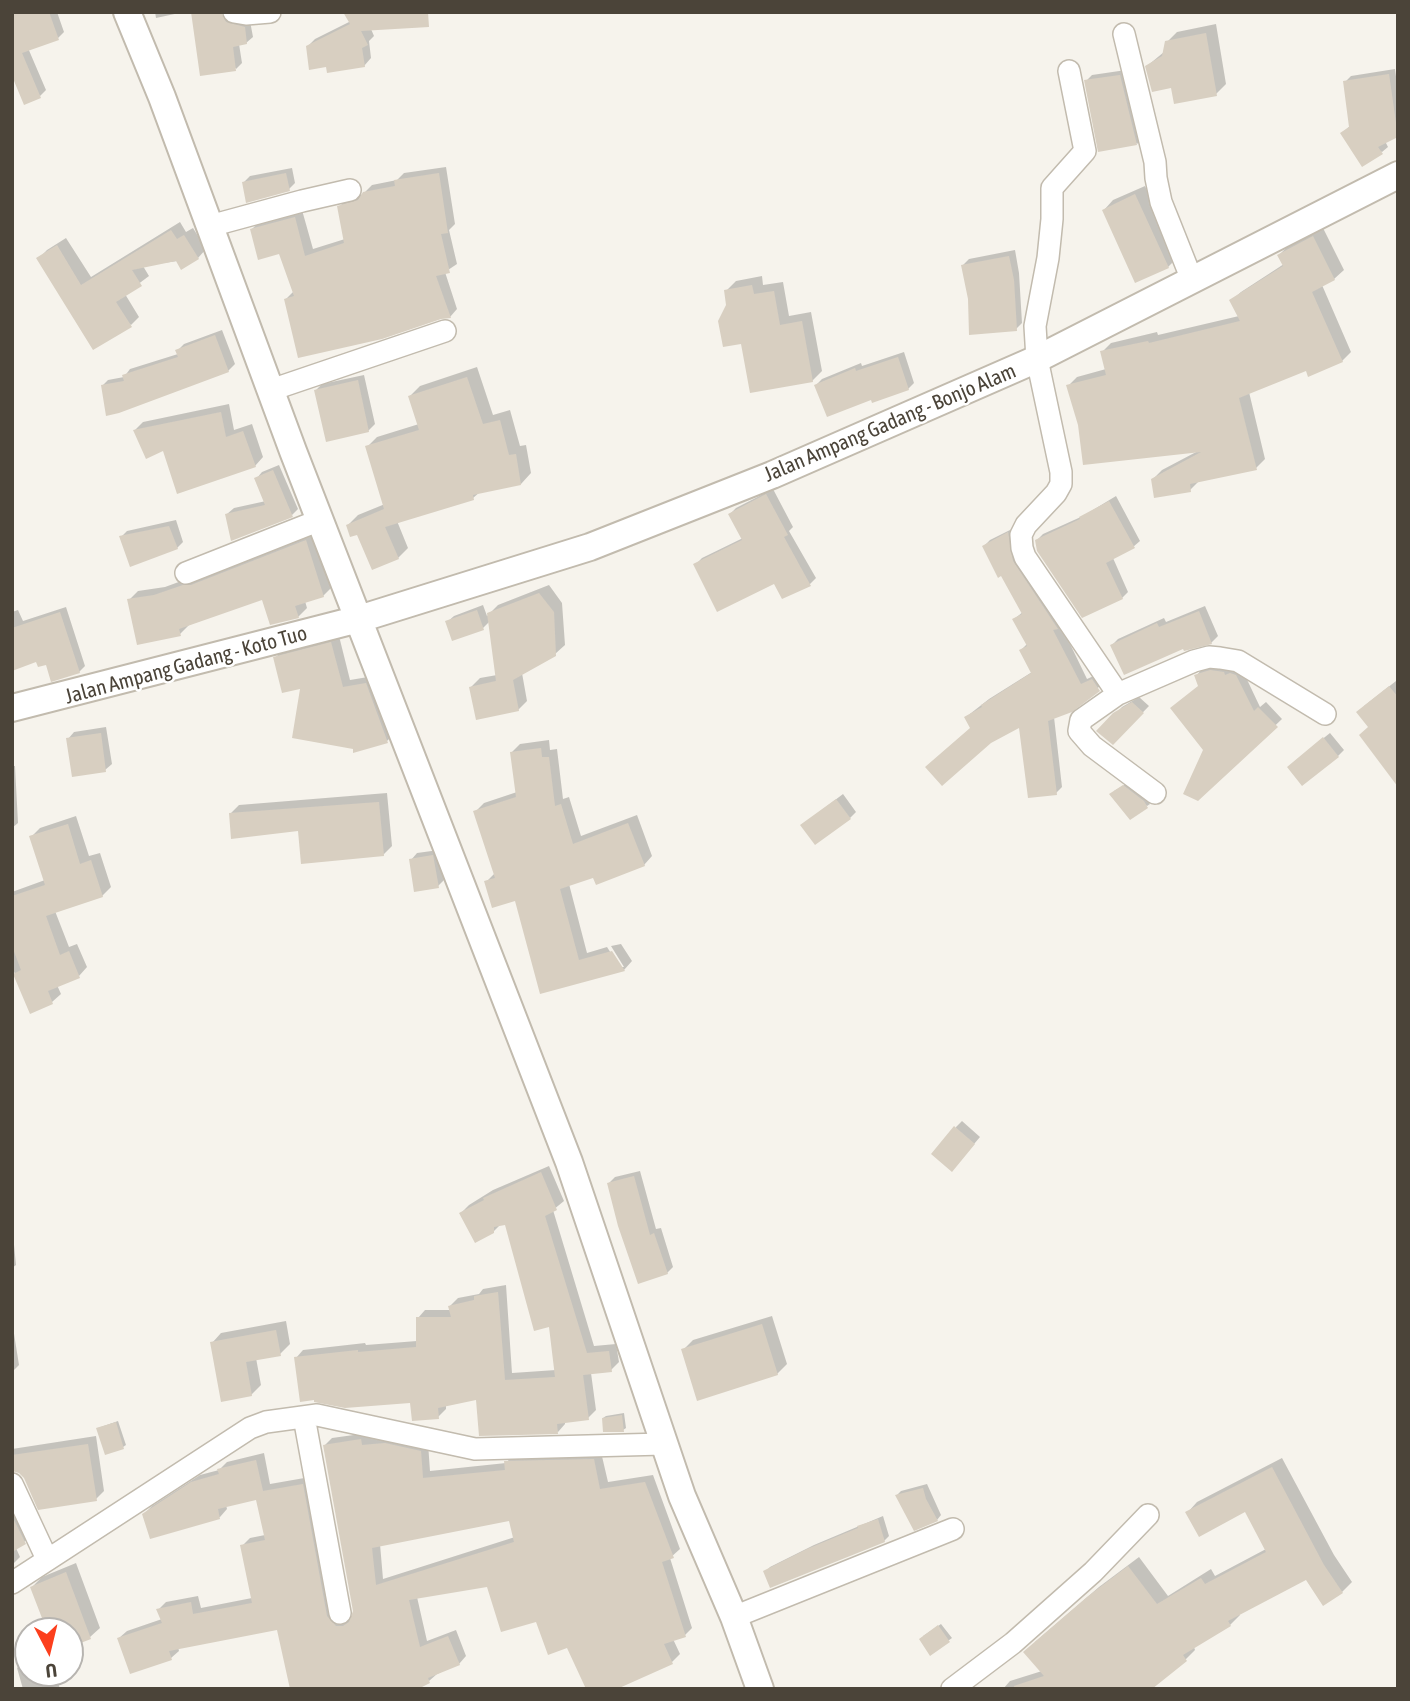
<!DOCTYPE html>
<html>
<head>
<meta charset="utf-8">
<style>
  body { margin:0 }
  #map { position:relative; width:1410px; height:1701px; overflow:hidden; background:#f6f3ec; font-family:"Asap Condensed",sans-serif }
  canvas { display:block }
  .frame { position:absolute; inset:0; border:14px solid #4b4439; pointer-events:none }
  .north { position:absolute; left:14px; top:1617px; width:70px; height:70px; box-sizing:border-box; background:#fff; border:2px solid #b7b4b0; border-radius:50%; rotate:173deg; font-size:19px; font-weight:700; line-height:28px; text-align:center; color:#4b4439 }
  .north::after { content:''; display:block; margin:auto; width:24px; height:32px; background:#fc3f1d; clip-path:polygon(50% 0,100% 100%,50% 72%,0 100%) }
</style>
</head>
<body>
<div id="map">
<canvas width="1410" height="1701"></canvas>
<div class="frame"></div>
<div class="north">U</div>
</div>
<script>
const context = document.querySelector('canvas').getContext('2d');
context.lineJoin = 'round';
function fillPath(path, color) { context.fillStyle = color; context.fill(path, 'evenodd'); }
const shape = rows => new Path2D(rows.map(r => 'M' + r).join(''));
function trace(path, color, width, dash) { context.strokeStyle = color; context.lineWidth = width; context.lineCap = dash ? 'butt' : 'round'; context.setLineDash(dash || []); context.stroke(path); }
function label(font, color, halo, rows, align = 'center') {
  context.font = font + ' "Asap Condensed",sans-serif'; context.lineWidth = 5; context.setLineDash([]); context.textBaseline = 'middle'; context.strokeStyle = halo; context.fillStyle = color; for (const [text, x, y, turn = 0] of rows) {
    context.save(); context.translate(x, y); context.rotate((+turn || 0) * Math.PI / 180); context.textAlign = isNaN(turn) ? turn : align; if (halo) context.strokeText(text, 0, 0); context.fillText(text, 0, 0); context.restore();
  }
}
fillPath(shape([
  [12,12,57,12,64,32,58,38,28,48,46,90,40,96,25,102],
  [155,12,184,12,156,18],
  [235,17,250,21,253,37,246,43,239,44,242,63,236,69,201,22],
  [351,21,371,29,374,36,369,41,371,58,364,66,327,65,308,46,315,39],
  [1216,24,1226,84,1216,94,1173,86,1147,66,1164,52,1167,42,1177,32],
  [1395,69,1398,91,1398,134,1385,141,1388,147,1382,152,1342,133,1351,125,1345,82,1351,76],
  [1126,70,1143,138,1137,144,1086,81,1092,75],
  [446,167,455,224,449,230,457,264,445,272,457,309,450,317,286,299,294,291,280,252,252,229,259,222,302,210,313,249,345,239,339,207,347,199,363,194,372,185,397,180,404,173],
  [292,168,295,183,289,189,244,182,250,176],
  [1145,186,1178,257,1168,267,1104,210,1113,200],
  [180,222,186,232,193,228,206,249,198,258,143,266,149,276,125,294,139,317,131,325,38,259,47,250,66,238,91,277],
  [1323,228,1344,270,1334,279,1322,285,1351,352,1342,361,1306,369,1249,392,1265,459,1256,468,1199,481,1190,490,1153,479,1162,470,1198,451,1080,424,1068,386,1077,377,1106,369,1102,352,1111,343,1157,332,1158,335,1239,316,1231,301,1241,292,1284,264,1279,255,1288,246],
  [1015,250,1019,273,1022,323,1016,329,963,265,969,259],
  [762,276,763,285,783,282,789,316,811,312,822,371,812,381,728,305,726,291,736,281],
  [222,330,235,364,228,371,102,386,108,380,124,377,130,369,178,354,177,351,184,344],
  [904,352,914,383,908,389,872,397,816,385,822,379,861,363,862,366],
  [477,367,493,415,510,410,520,446,526,445,531,473,521,484,480,492,473,498,397,521,408,548,398,558,348,525,358,515,385,504,367,447,377,437,419,424,410,396,420,386],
  [364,375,375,424,368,431,316,390,322,384],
  [229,404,234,430,252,424,263,457,255,466,135,430,143,422],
  [279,465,298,509,292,515,227,514,234,508,266,501,256,479,262,472],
  [773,489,793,527,789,531,816,578,810,584,775,581,696,564,702,558,743,538,730,514,736,508],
  [1116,496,1140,541,1133,547,1113,558,1128,592,1122,598,1036,541,1043,534,1083,516],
  [176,520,183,542,177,548,121,537,127,531],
  [1014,528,1087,679,1098,674,1105,683,1054,717,1062,787,1056,793,1021,725,972,728,966,717,989,699,1032,672,1021,650,1028,643,1014,619,1023,612,984,546,990,540],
  [315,532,332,587,323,596,305,601,307,608,298,617,263,598,189,625,180,634,129,600,138,591,165,587],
  [549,585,562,603,565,645,555,654,522,673,527,701,518,710,471,687,480,678,497,675,490,621,483,628,447,622,454,616,483,605,487,616,498,605],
  [1205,606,1218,636,1211,643,1112,645,1118,639,1164,618,1166,622],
  [66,607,85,666,79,672,38,660,12,670,12,612,18,610,23,621],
  [339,636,350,680,374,676,395,733,387,741,303,686,275,658,283,650],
  [1218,665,1242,669,1260,707,1266,702,1282,719,1198,799,1205,750,1200,686,1196,676,1202,669],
  [1396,681,1398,683,1398,778,1370,727,1364,706],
  [1139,697,1149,706,1113,743,1099,731,1122,707],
  [106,727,112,764,105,770,68,739,74,732],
  [1330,733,1344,750,1338,756,1295,761],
  [549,740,550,750,557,749,563,799,569,797,581,836,637,815,652,856,644,865,594,876,569,884,587,953,607,947,620,967,624,967,611,946,621,944,632,961,624,970,541,992,516,899,486,882,495,873,475,812,484,803,517,792,512,752,520,744],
  [12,766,15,766,18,823,12,828],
  [1126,784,1146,798,1150,804,1147,806,1114,791],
  [387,793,392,846,383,855,300,829,230,814,239,805],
  [843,794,856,812,850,818,802,825],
  [76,816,89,856,100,853,111,887,102,896,55,911,69,947,77,944,87,967,79,976,57,985,61,994,52,1002,31,1012,12,967,12,892,45,880,31,837,40,828],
  [439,850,444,880,438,886,411,860,417,853],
  [962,1121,980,1137,958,1163,956,1127],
  [549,1166,564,1201,553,1210,594,1346,616,1344,619,1362,611,1370,591,1373,596,1410,588,1418,565,1421,565,1424,558,1432,478,1398,446,1404,446,1409,438,1417,412,1401,296,1358,303,1350,365,1343,366,1345,417,1341,418,1318,425,1310,451,1310,450,1306,458,1298,479,1294,483,1289,506,1285,512,1373,556,1370,550,1324,506,1223,501,1224,493,1232,461,1213,469,1205,493,1190],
  [640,1171,656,1229,661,1228,673,1267,667,1273,609,1183,615,1177],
  [12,1224,16,1265,12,1268],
  [772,1316,787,1364,777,1374,683,1350,693,1340],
  [12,1321,19,1365,12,1372],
  [286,1321,290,1344,280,1354,256,1358,261,1385,251,1395,212,1343,221,1333],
  [624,1413,626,1428,623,1430,603,1418,606,1416],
  [118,1421,126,1445,123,1447,98,1428],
  [368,1433,369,1438,394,1436,428,1443,430,1471,506,1463,514,1454,601,1452,608,1482,653,1475,680,1549,670,1558,692,1628,685,1635,673,1639,680,1654,672,1662,568,1646,489,1585,417,1597,427,1641,456,1630,466,1656,459,1664,437,1674,429,1681,278,1628,178,1647,179,1651,171,1658,119,1638,127,1631,162,1619,158,1610,166,1602,198,1596,201,1608,252,1598,242,1546,250,1538,265,1535,257,1498,226,1505,227,1509,220,1517,144,1514,152,1506,200,1475,219,1470,227,1462,264,1453,270,1484,310,1477,343,1618,352,1619,355,1611,324,1446,332,1438],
  [510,1519,515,1537,383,1579,380,1544],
  [96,1436,104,1491,96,1499,12,1470,12,1449],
  [1282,1458,1334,1555,1352,1582,1342,1592,1306,1578,1239,1613,1240,1615,1230,1625,1194,1647,1195,1650,1185,1660,1149,1689,1003,1689,1010,1681,1042,1671,1035,1642,1099,1587,1139,1557,1168,1596,1211,1569,1215,1576,1266,1549,1245,1510,1188,1512,1197,1502],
  [927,1484,941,1515,937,1520,897,1495,901,1491],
  [12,1490,33,1535,16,1548,20,1557,12,1565],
  [883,1516,889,1536,884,1541,765,1572,770,1567,814,1545],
  [76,1563,100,1628,90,1637,70,1645,70,1631,49,1631,32,1587,42,1577],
  [941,1624,952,1638,931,1653,923,1636],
  [28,1660,28,1673,55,1673,60,1689,23,1689,17,1668]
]), '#0003');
fillPath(shape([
  [12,12,49,12,59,40,22,53,41,98,24,105,12,76],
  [191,12,221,12,226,22,245,27,247,44,233,47,236,71,200,76],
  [343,12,428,12,429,27,361,31,368,45,362,48,365,67,327,73,326,67,309,70,306,46,350,24],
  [1206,33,1217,96,1174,104,1171,88,1152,92,1145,66,1162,56,1165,41],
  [1389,74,1398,137,1378,147,1383,154,1362,167,1340,133,1349,127,1343,81],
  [1120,75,1137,145,1098,152,1084,80],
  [286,173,290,191,246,203,242,182],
  [439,173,448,233,441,234,450,273,436,276,451,318,441,319,382,339,298,358,284,299,294,296,279,254,258,260,250,229,295,217,305,256,344,243,337,206,358,200,363,192,395,186,394,180],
  [1135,194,1169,268,1135,283,1102,210],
  [171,230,177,239,184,235,199,259,181,270,176,261,132,270,142,286,116,302,132,327,93,350,36,258,57,245,81,285],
  [1313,236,1335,280,1312,292,1343,362,1308,377,1306,371,1239,398,1257,470,1190,484,1191,492,1154,498,1151,479,1201,452,1083,465,1078,425,1066,385,1106,375,1100,351,1148,341,1149,343,1240,321,1229,300,1283,266,1277,255],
  [1009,256,1014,280,1017,331,969,335,968,299,961,265],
  [752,285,754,294,774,291,780,325,802,321,813,382,750,393,741,344,723,347,718,321,726,305,724,290],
  [215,335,229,372,119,413,106,416,101,385,124,381,122,375,178,357,175,350],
  [898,357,909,390,872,403,871,400,827,417,814,385,855,368,856,371],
  [467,377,483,424,500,420,509,455,516,454,521,485,473,495,474,500,385,527,399,559,372,570,357,535,350,537,346,525,384,509,365,446,419,430,408,396],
  [358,380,369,432,326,442,314,390],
  [221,412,226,437,243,431,256,467,177,494,163,451,146,459,133,430],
  [273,470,293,517,231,541,225,514,265,505,254,478],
  [766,494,788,535,784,537,811,586,782,599,774,584,717,612,693,564,742,540,728,514],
  [1109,501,1135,548,1106,563,1123,599,1082,618,1037,551,1035,540,1080,519,1079,517],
  [169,526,178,549,130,567,119,536],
  [1008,532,1013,561,1058,629,1053,630,1081,684,1092,679,1100,691,1072,712,1048,721,1057,795,1028,798,1019,728,991,743,942,786,925,767,970,728,964,717,982,707,981,705,1031,673,1019,650,1027,646,1012,619,1022,614,1001,576,998,578,982,546],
  [306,540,324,597,295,606,299,618,270,625,262,600,179,629,181,636,137,645,127,599,154,595,183,585,191,585],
  [539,593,554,612,556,656,513,680,519,711,476,720,469,687,496,681,487,613],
  [477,610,484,630,452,641,445,621],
  [1199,611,1212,644,1184,651,1183,649,1124,675,1110,645,1157,623,1159,627],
  [60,612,80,673,51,682,46,665,38,667,36,662,12,671,12,628],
  [331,642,343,687,366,683,388,743,353,753,353,749,292,738,300,689,282,693,273,657],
  [1210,670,1224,672,1225,675,1230,673,1236,675,1254,711,1258,707,1278,727,1198,801,1183,794,1203,750,1170,708,1198,686,1194,675],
  [1389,686,1398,697,1398,787,1359,735,1368,727,1356,712],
  [1132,702,1144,713,1113,745,1096,731,1113,713],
  [101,733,106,772,72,777,66,738],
  [1323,737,1339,757,1302,786,1287,767],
  [541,748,542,757,549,757,555,806,561,804,573,844,628,823,645,866,596,885,593,878,560,889,579,960,612,951,625,971,540,994,515,901,492,908,484,881,495,878,473,811,516,797,510,752],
  [1123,785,1144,801,1148,808,1130,820,1109,794],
  [836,799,851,819,815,845,800,825],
  [379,802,384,856,301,864,298,831,231,839,229,813],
  [68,824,80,864,91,860,103,897,46,916,60,955,69,951,80,978,48,991,53,1004,30,1014,13,974,21,970,12,946,12,896,45,885,29,836],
  [433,855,439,888,414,892,409,859],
  [954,1126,975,1144,952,1172,931,1154],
  [541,1172,557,1210,545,1216,587,1353,609,1351,612,1372,583,1375,589,1420,557,1424,558,1434,479,1436,476,1400,438,1408,439,1419,412,1421,410,1403,345,1408,314,1402,314,1400,300,1402,294,1357,358,1350,358,1352,416,1347,416,1317,451,1317,448,1306,474,1300,474,1296,498,1292,505,1380,555,1377,549,1327,534,1331,505,1225,494,1227,494,1233,475,1243,459,1213,484,1200,483,1198],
  [634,1176,650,1235,654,1233,668,1274,638,1284,618,1226,607,1183],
  [762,1324,778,1375,697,1401,681,1349],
  [276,1330,281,1356,246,1362,252,1396,221,1402,210,1342],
  [622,1415,624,1432,603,1432,602,1418],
  [116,1422,124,1449,105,1455,96,1428],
  [361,1439,362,1445,385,1443,421,1451,423,1478,505,1470,504,1461,594,1459,600,1489,645,1482,674,1558,662,1562,686,1637,664,1644,673,1664,617,1689,586,1689,567,1648,548,1655,536,1622,501,1632,487,1587,409,1600,420,1647,448,1636,460,1665,428,1678,430,1683,418,1689,290,1689,277,1630,169,1651,172,1660,130,1674,117,1638,162,1623,156,1609,191,1602,193,1614,252,1603,240,1545,265,1540,256,1500,218,1509,220,1519,150,1539,142,1514,191,1482,219,1474,217,1469,256,1460,263,1491,303,1484,327,1616,336,1626,343,1626,349,1622,353,1611,323,1445],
  [509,1521,514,1542,376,1585,372,1548],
  [88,1444,97,1501,38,1510,24,1478,19,1473,12,1471,12,1455],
  [1272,1467,1324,1565,1343,1593,1323,1606,1306,1580,1228,1621,1231,1626,1183,1655,1187,1661,1152,1689,1015,1689,1014,1686,1044,1676,1023,1652,1087,1597,1128,1566,1157,1604,1201,1578,1205,1584,1266,1552,1245,1512,1199,1537,1185,1512],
  [923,1488,926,1499,938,1521,914,1531,895,1495],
  [12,1516,26,1544,12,1552],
  [878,1519,885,1542,770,1588,763,1571,807,1549,858,1528,857,1526],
  [66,1572,91,1639,70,1647,70,1631,47,1631,30,1587],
  [938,1625,950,1642,930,1656,919,1639]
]), '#d8cfc1');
const minor = shape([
  [234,12,246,14,270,12],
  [1124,34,1155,162,1156,178,1161,202,1192,280],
  [1069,71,1085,151,1052,188,1052,219,1048,258,1035,326,1037,359,1061,472,1061,484,1056,493,1026,525,1021,535,1022,548,1025,557,1118,694,1194,661,1209,657,1220,658,1238,661,1325,714],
  [210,226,302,201,350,190],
  [271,390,445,331],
  [186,573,320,520],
  [1118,694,1081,720,1079,731,1092,746,1155,793],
  [304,1417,340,1613],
  [12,1484,47,1559],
  [12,1583,250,1428,266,1422,317,1415,475,1449,663,1444],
  [734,1617,953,1529],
  [952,1689,1013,1643,1093,1572,1148,1515]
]);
const tertiary = shape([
  [127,12,162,97,293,451,569,1162,682,1496,734,1617,760,1689],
  [12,708,359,619,590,547,772,475,1037,359,1398,175]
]);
trace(minor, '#c2bbae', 24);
trace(tertiary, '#c2bbae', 30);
trace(minor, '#fff', 21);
trace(tertiary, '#fff', 26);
label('21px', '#4b4439', '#fff', [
  ["Jalan Ampang Gadang - Bonjo Alam",890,423,-23],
  ["Jalan Ampang Gadang - Koto Tuo",186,665,-15]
]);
</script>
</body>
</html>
